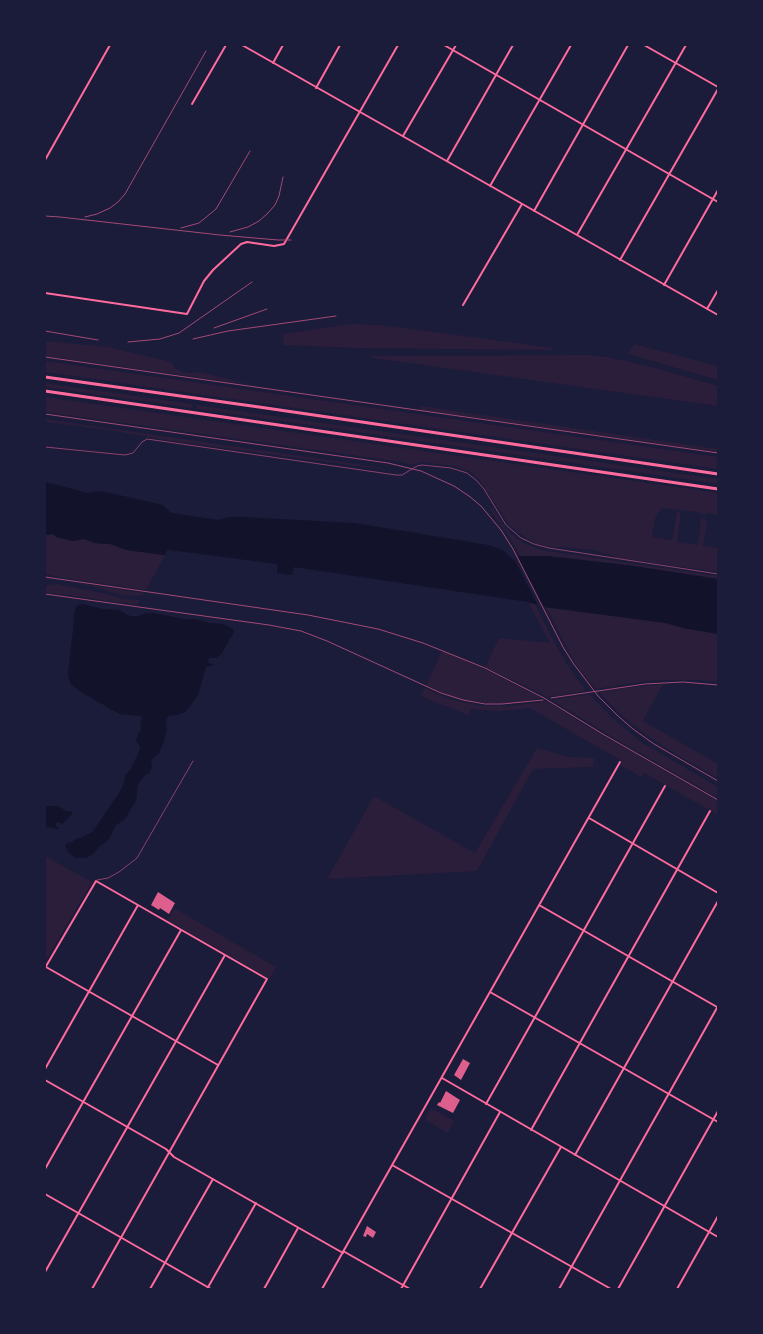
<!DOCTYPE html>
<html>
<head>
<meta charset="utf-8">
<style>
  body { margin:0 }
  #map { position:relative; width:763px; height:1334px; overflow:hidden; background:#1b1b3a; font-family:Manrope,sans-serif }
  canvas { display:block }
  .frame { position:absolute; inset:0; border:46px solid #1b1b3a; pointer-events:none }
</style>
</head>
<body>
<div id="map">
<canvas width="763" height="1334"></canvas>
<div class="frame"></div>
</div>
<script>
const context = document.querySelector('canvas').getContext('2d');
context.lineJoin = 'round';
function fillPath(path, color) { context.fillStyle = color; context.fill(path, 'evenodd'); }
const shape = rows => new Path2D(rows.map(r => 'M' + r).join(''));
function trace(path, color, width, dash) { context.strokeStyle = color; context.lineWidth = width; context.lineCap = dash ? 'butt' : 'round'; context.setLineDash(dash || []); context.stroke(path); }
fillPath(shape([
  [351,324,380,325,510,342,552,348,552,350,355,348,284,345,282,334],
  [45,341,108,347,163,360,171,362,176,369,183,372,190,373,198,372,212,375,252,385,45,356],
  [634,344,718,366,718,380,628,354],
  [590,355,608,357,655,368,718,386,718,406,373,358,373,356],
  [45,361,718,457,718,469,45,372],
  [45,383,179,402,191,404,193,406,191,408,45,387],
  [45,397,718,493,718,515,708,513,704,515,697,512,662,508,658,513,655,519,652,537,672,540,677,512,678,512,681,513,677,542,698,545,701,520,703,518,705,519,707,521,703,546,718,548,718,572,619,558,594,550,562,547,551,547,536,543,526,538,509,525,479,479,469,471,454,466,421,462,414,465,402,462,45,412],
  [197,405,718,479,718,484,253,417,197,409,196,406],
  [421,406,718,449,718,452,421,410],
  [45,419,357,464,394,471,171,441,108,430,45,422],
  [493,508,503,525,514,536,525,544,542,550,718,576,718,579,634,566,577,559,546,556,520,556,510,538,493,514,491,509],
  [51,533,53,534,56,537,65,539,73,541,84,539,99,544,110,544,127,550,165,555,146,590,64,578,45,574,45,535,48,535],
  [77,583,144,593,143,596,121,595,102,589],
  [57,584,107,594,123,599,140,600,137,605,45,592,45,586],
  [528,602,537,605,538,606,536,607,557,647,571,670,586,691,548,697,485,667,499,638,550,643],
  [546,607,666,623,684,628,718,634,718,682,699,680,662,680,647,681,596,689,586,678,573,660],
  [442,651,484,669,542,698,515,703,489,703,458,699,434,689,426,685],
  [663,684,643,721,718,764,718,778,679,756,643,733,618,712,599,692,634,687],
  [424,688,452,700,482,706,512,706,547,701,590,728,718,801,718,815,644,773,641,777,620,765,622,761,530,708,499,711,471,709,468,715,420,696],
  [589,694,611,717,641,742,718,787,718,798,609,735,552,700],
  [537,748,569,757,594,758,593,767,533,769,477,871,327,879,374,796,475,853],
  [45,856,92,882,45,962],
  [174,908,276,967,270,979,167,920],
  [431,1108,454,1121,448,1133,425,1120]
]), '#2a1e3b');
fillPath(shape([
  [45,482,88,493,101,491,163,505,171,513,219,520,228,517,241,517,355,523,488,545,503,550,513,560,520,556,546,556,634,566,718,579,718,634,683,628,666,623,544,607,528,602,294,567,292,575,277,573,277,564,170,550,167,550,165,555,163,555,127,550,110,544,95,543,84,539,73,541,65,539,56,537,53,534,48,535,45,535],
  [83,604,103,609,119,610,130,616,138,616,146,613,154,613,184,619,196,619,209,623,223,624,233,629,234,632,222,653,217,658,209,658,208,662,209,663,215,665,206,667,198,695,192,704,185,712,177,715,168,716,167,718,166,721,167,731,163,744,159,753,151,760,152,767,149,773,145,775,138,784,136,801,124,820,116,825,109,839,101,845,92,855,85,858,76,858,68,852,65,846,67,843,72,842,77,838,80,838,92,832,96,827,121,790,124,783,125,775,130,770,138,754,140,747,136,740,141,729,140,724,142,719,141,716,120,714,116,712,81,692,72,685,69,680,68,673,73,630,74,613,76,607,78,605],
  [45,806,57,806,62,808,65,811,72,812,72,814,62,824,59,822,56,823,56,826,59,828,58,829,47,827,45,829]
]), '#12122b');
fillPath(shape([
  [518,557,544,607,541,609,539,608,514,559]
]), '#1b1b3a');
fillPath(shape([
  [158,892,175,903,169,914,160,908,159,910,151,905],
  [463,1059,470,1063,461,1080,454,1075],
  [446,1091,460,1100,453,1113,437,1105,439,1102,440,1103],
  [367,1226,376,1232,373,1238,367,1234,366,1237,363,1236]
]), '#dd5f8e');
trace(shape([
  [45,447,125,455,133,453,142,442,147,439,396,475,402,475,417,466,422,465,451,468,467,473,476,480,484,489,506,525,521,538,534,544,549,548,718,574],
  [97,880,108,878,119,872,137,858,193,761]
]), '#ff6b9d', 0.5);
trace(shape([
  [242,45,718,315],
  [444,45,718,202],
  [644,45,718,87],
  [273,63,283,45],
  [316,88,340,45],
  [192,104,226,45],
  [403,136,456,45],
  [45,160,110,45],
  [447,161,513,45],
  [490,186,571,45],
  [534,211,628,45],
  [577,235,686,45],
  [620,260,718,89],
  [664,285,718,190],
  [45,293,187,314,204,281,213,270,241,244,247,242,274,246,284,244,398,45],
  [463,305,522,204],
  [707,309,718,290],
  [589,818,718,893],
  [539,905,717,1007],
  [46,967,218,1065],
  [45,968,96,881,267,979,92,1289],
  [490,992,718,1122],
  [45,1069,138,905],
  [442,1078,718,1237],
  [45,1080,166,1149,174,1157,343,1253],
  [486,1104,665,786],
  [531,1130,710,811],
  [575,1155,718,901],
  [392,1165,611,1289],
  [45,1169,181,930],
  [45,1194,211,1289],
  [343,1251,410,1289],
  [45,1272,225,955],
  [150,1289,213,1179],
  [207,1289,256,1203],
  [264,1289,298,1228],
  [322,1289,620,762],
  [401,1289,500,1112],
  [480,1289,561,1147],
  [559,1289,718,1006],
  [618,1289,718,1111],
  [677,1289,718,1216]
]), '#ff6b9d', 2);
trace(shape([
  [45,377,259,407,718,474],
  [45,391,718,489]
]), '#ff6b9d', 3);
trace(shape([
  [45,216,60,217,220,235,278,240,291,240],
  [85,217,97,214,110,208,118,202,125,194,206,51],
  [181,228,199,223,216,209,250,151],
  [230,232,248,227,259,221,268,213,275,205,279,196,283,177],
  [214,328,267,309],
  [45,331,98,340],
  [193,339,228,331,336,316],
  [128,342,160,339,179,333,252,282],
  [45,357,718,453],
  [45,414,388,463,421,471,454,486,469,496,481,506,501,530,513,549,563,647,573,663,598,696,618,716,633,729,654,744,718,781],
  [45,577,308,615,378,629,423,643,485,668,544,698,601,733,718,800],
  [45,594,269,625,301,631,327,641,441,693,463,700,485,704,502,704,543,700],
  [551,698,645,684,683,682,718,685]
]), '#a44b75', 1);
</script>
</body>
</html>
